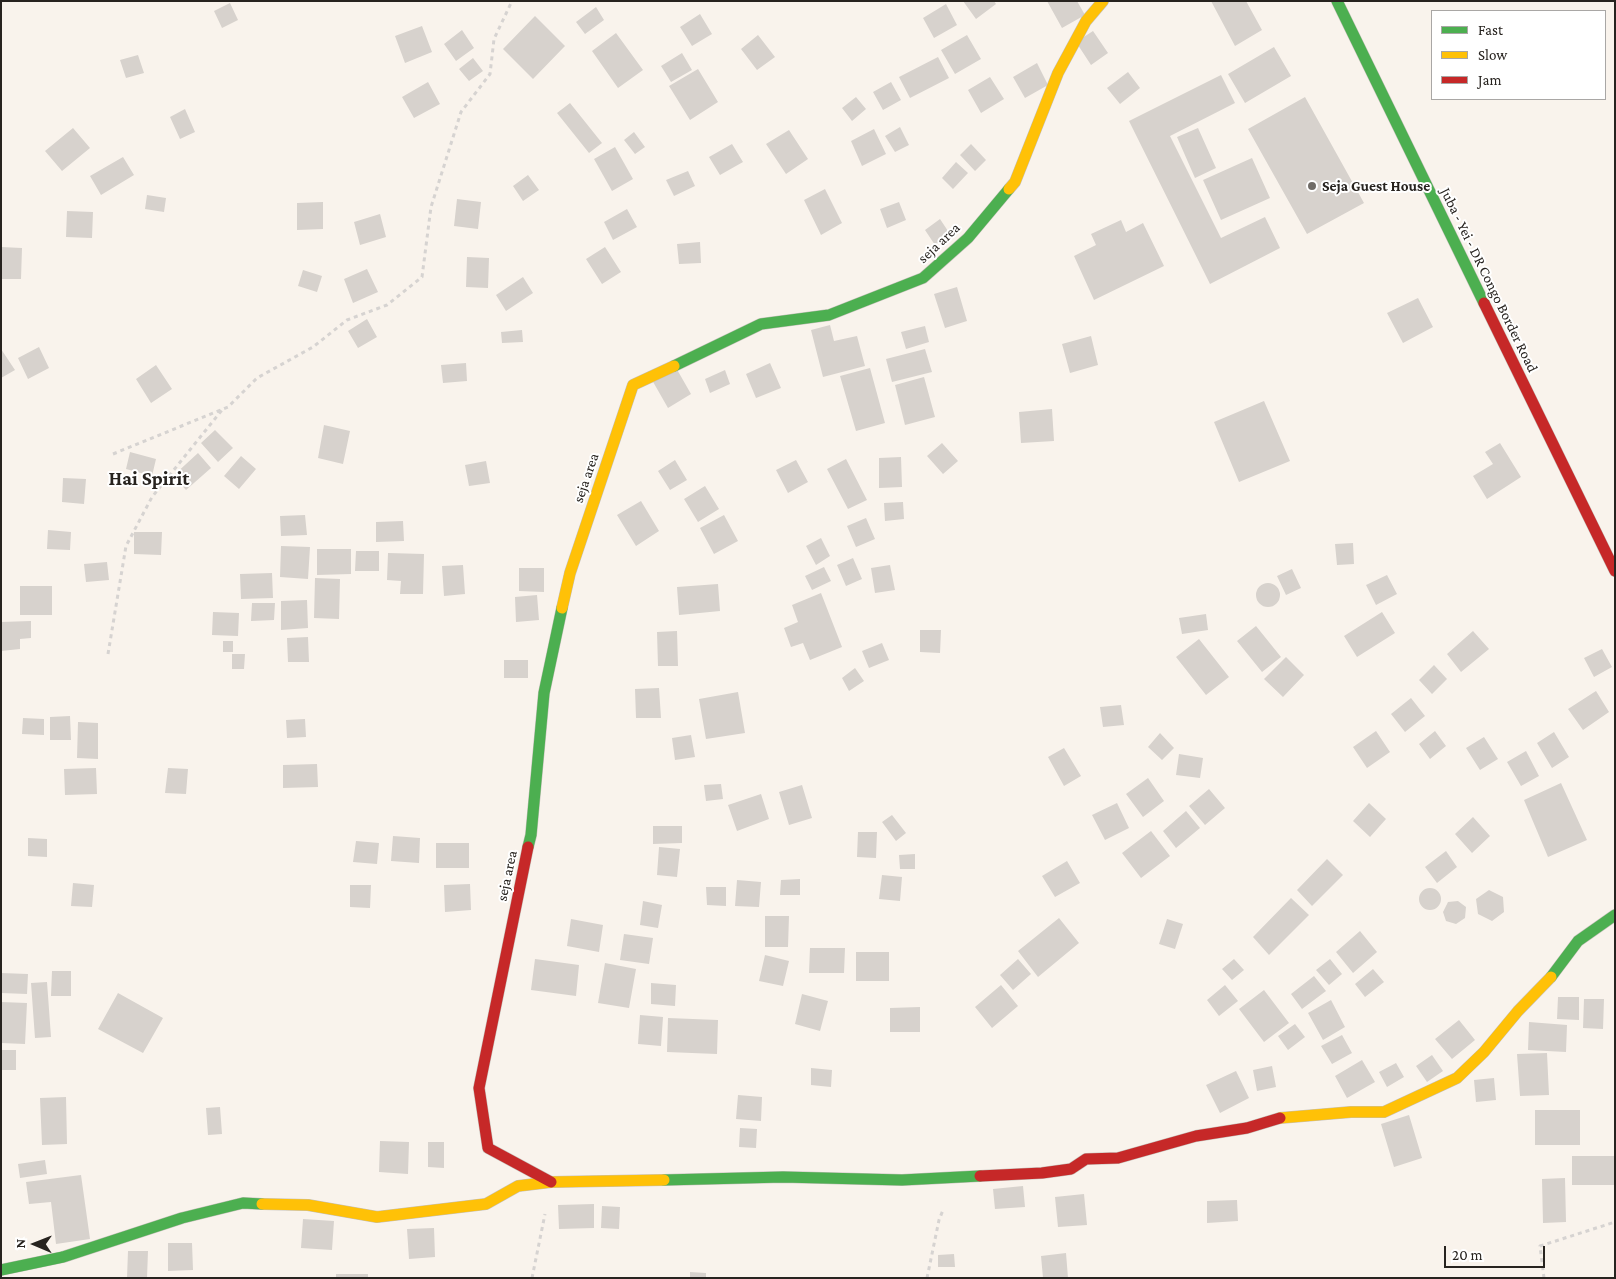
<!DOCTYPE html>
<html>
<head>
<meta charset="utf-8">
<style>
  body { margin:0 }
  #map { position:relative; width:1616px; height:1279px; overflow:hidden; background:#f9f3ec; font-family:"Crimson Pro",serif }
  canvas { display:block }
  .frame { position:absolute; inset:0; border:2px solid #27231f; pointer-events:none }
  .legend { position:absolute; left:1431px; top:10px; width:175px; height:90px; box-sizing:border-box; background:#fff; border:1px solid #a9a7a5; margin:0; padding:6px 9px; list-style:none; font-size:15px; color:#27231f }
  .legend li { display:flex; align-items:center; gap:10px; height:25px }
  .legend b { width:25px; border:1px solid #a9a7a5 }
  .north { position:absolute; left:10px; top:1219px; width:50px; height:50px; -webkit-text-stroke:4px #fff; paint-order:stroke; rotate:271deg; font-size:14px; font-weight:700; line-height:20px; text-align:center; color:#27231f }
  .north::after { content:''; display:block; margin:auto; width:18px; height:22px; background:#27231f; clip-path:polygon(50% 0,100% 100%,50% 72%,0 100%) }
  .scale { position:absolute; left:1444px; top:1246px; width:101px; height:22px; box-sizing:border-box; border:2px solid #27231f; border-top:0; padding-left:6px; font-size:15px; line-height:18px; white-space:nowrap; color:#27231f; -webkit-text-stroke:4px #fff; paint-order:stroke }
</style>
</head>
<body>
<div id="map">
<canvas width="1616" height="1279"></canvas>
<div class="frame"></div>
<ul class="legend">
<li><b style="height:6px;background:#4caf50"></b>Fast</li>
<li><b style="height:6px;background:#ffc107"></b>Slow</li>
<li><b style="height:6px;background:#c62828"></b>Jam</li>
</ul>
<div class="north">N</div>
<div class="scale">20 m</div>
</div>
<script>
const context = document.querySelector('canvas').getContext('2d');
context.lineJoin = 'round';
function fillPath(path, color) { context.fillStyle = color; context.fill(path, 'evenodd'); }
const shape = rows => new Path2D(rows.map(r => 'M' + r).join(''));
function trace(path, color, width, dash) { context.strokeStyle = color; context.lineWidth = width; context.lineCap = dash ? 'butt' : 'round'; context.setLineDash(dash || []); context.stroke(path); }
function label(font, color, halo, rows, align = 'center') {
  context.font = font + ' "Crimson Pro",serif'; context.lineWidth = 4; context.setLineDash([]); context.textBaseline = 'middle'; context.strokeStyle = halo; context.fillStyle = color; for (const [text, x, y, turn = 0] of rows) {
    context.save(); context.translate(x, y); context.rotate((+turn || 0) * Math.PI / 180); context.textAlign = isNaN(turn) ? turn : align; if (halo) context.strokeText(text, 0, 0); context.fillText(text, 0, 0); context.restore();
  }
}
fillPath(shape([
  [963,1,994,1,996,4,976,19],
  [1047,1,1077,1,1085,15,1062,28],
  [1211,1,1246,1,1262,30,1235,46],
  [230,3,238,20,222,28,214,11],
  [946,4,957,25,934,38,923,18],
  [596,7,604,20,585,34,576,22],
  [700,14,712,34,692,46,680,27],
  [535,16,565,46,533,79,503,49],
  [422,26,432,52,405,63,395,36],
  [462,30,474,48,456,61,444,44],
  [1093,31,1108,53,1091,65,1076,42],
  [616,33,643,70,618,88,592,51],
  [758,35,775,57,757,70,741,49],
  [967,35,981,59,955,74,941,50],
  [1274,47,1291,76,1245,103,1228,74],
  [682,53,692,70,671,82,661,66],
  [138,55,144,73,126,78,120,60],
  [938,57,949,78,910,98,899,77],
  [473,58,483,71,469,81,459,69],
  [1037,63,1048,85,1025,98,1013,77],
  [698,69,718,102,690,120,669,86],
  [1128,72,1140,88,1120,104,1107,88],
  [1221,75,1235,103,1170,136,1221,238,1265,217,1280,248,1210,284,1129,121],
  [990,77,1004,99,981,113,968,90],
  [428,82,440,104,414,118,402,97],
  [891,82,901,100,883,110,873,92],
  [856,97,866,109,852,121,842,108],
  [1305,97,1364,203,1307,234,1248,129],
  [570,103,602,143,589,153,557,113],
  [185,109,195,132,180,139,170,117],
  [900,127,909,145,895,152,885,136],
  [73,128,90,148,62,171,45,151],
  [1198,128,1216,168,1195,178,1177,137],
  [874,129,886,154,862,166,851,141],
  [789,130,808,159,786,174,766,144],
  [634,132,645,147,635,154,624,140],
  [732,144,743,162,720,175,709,157],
  [971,144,986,160,975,171,960,155],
  [615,147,633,179,612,191,594,159],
  [123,157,134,175,101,195,90,176],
  [1252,158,1270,198,1221,220,1203,180],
  [956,162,968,173,953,189,942,178],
  [688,171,695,186,674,196,666,180],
  [528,175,539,190,523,201,513,186],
  [825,189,842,223,821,235,804,200],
  [147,195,166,198,164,212,145,209],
  [457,199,481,202,478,229,454,226],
  [323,202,323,229,297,230,297,203],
  [899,202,906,220,887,228,880,209],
  [627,209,637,227,613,240,604,222],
  [67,211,93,212,92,238,66,237],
  [380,214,386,237,360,245,354,222],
  [940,219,950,234,935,245,925,230],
  [1121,220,1126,232,1143,223,1164,266,1094,300,1074,256,1096,245,1091,234],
  [700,242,701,263,679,264,677,244],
  [1,247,22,248,21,279,1,279],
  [605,247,621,272,602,284,586,259],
  [467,257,489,258,488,288,466,287],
  [367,269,378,292,353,303,344,279],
  [303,270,322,276,317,292,298,286],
  [523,277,533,293,506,311,496,295],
  [957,287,967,321,945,328,934,294],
  [1418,298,1433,327,1403,343,1387,313],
  [367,319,377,337,358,348,348,331],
  [830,325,834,341,857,336,865,366,823,377,811,330],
  [925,326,929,342,906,349,901,332],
  [522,330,523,342,502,343,501,332],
  [1091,336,1098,365,1070,373,1062,344],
  [39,347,49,368,28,379,18,358],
  [1,349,15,370,1,378],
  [925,349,932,372,892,382,886,359],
  [466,363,467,381,443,383,441,365],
  [770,363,781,388,756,398,746,374],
  [156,365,172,389,151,403,136,379],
  [675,366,691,394,668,408,652,380],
  [870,368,885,423,856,431,840,376],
  [725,370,730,384,710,393,705,379],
  [924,377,935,417,905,425,895,385],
  [1264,401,1290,461,1239,482,1214,422],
  [1052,409,1054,441,1021,443,1019,412],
  [324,425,350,431,343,464,318,458],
  [215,430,233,448,218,462,201,443],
  [942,443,958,461,943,474,927,456],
  [1500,443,1521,477,1487,499,1473,476,1493,464,1485,452],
  [130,452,156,459,152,476,126,469],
  [198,453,211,468,186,490,173,476],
  [241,456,256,469,239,489,224,476],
  [901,457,902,487,879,488,879,458],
  [846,459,867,500,848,509,827,469],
  [675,460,687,480,670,490,658,471],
  [796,460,808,482,788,493,776,470],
  [486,461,490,483,469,486,465,465],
  [63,478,86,479,84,504,62,502],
  [705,486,719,509,698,522,684,499],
  [641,501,659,531,636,546,617,515],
  [903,502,904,519,885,521,884,503],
  [305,515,307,535,281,536,280,516],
  [724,515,738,541,714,554,700,528],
  [866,518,875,539,856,547,847,526],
  [403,521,404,541,376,542,376,522],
  [48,530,71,532,70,550,47,549],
  [134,532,162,532,161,555,134,554],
  [821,538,830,556,816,565,806,546],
  [1353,543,1354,564,1337,565,1335,544],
  [281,546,310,547,308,579,280,577],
  [317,549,351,549,351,574,317,575],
  [356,551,379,551,379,571,355,571],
  [388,553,424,554,423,594,400,594,401,581,387,580],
  [853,558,862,579,846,586,837,565],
  [107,562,109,580,86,582,84,564],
  [463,565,465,594,444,596,442,566],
  [890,565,895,590,875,593,871,568],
  [824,567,831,581,812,590,805,576],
  [519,568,544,568,544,592,519,591],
  [1292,569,1301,588,1286,595,1277,576],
  [272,573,273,598,241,599,240,574],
  [1387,575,1397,594,1376,605,1366,585],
  [315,578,340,579,339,619,314,618],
  '1256 595a12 12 0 1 1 24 0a12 12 0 1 1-24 0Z',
  [718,584,720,611,679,615,677,587],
  [20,586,52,586,52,615,20,615],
  [821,593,842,647,810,660,803,643,791,647,784,628,798,622,792,605],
  [537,595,539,620,516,622,515,597],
  [307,600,308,628,281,630,281,601],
  [252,603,275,603,274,620,251,621],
  [213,612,239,613,238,636,212,635],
  [1382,612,1395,633,1357,657,1344,636],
  [1206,614,1208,630,1182,634,1179,618],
  [31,621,31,638,20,639,20,649,1,651,1,622],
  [1256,626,1281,657,1262,672,1237,641],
  [920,630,941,630,940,653,920,652],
  [677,631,678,666,658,666,657,632],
  [1473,631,1489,649,1461,672,1447,654],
  [308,637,309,662,288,662,287,638],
  [1199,639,1229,677,1206,695,1176,657],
  [223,641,233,641,233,652,223,652],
  [882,643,889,660,869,668,862,651],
  [1602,649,1612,667,1594,677,1584,658],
  [232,654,245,654,244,669,232,669],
  [1286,657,1304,675,1283,697,1264,679],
  [504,660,528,660,528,678,504,678],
  [1434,665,1447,679,1432,694,1419,680],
  [855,668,864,681,849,691,842,678],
  [659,688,661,718,636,718,635,689],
  [1596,691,1609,712,1583,730,1568,709],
  [738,692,745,733,706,739,699,699],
  [1411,698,1425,716,1405,732,1391,714],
  [1121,705,1124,725,1103,727,1100,707],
  [70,716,71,740,50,740,50,717],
  [23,718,44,719,44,735,22,734],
  [305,719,306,737,287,738,286,720],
  [78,722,98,723,98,759,77,758],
  [1376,731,1390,752,1367,768,1353,747],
  [1435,731,1446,746,1430,759,1419,744],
  [1554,732,1569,757,1552,768,1537,743],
  [1160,733,1174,748,1162,760,1148,747],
  [691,735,695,757,675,760,672,738],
  [1484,737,1498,759,1480,770,1466,748],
  [1064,748,1081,776,1064,786,1048,757],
  [1526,751,1539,776,1521,786,1507,762],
  [1179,754,1203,758,1200,778,1176,775],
  [317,764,318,787,283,788,283,765],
  [96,768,97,794,65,795,64,769],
  [168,768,188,769,186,794,165,793],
  [1148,778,1164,801,1143,817,1126,794],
  [1561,783,1587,840,1548,857,1524,800],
  [721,784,723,799,706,801,704,785],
  [802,785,812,818,789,825,779,792],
  [1209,789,1225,808,1205,825,1189,806],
  [761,794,769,819,737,831,728,805],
  [1117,803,1129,828,1105,840,1092,815],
  [1369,803,1386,819,1370,837,1353,821],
  [1186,811,1200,828,1176,848,1163,831],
  [892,815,906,833,896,841,882,822],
  [1473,817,1490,836,1472,853,1455,834],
  [653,826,682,826,682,843,653,844],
  [1151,831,1170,856,1141,878,1122,853],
  [858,832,877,832,876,858,857,857],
  [393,836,420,838,419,863,391,861],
  [28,838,47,839,47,857,28,856],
  [356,841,379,843,377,864,353,862],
  [436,843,469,843,469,868,436,868],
  [659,847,680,849,677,877,657,875],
  [1446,851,1457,867,1437,883,1425,867],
  [915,854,915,869,900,869,899,855],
  [1327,859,1343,875,1312,906,1297,890],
  [1067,861,1080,883,1055,897,1042,876],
  [882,875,902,877,900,901,879,899],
  [800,879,800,895,780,895,781,880],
  [737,880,761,882,759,907,735,906],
  [73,883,94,885,92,907,71,906],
  [470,884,471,910,445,912,444,885],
  [350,885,371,885,370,908,350,907],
  [706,887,726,887,726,906,707,905],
  '1419 899a11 11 0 1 1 22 0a11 11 0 1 1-22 0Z',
  [1489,890,1503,897,1504,912,1492,921,1478,914,1476,899],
  [1291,898,1309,915,1269,955,1253,937],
  [643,901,662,905,658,928,640,925],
  [1458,901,1466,907,1465,918,1456,924,1446,921,1443,912,1448,902],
  [765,916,789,916,788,947,765,947],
  [1059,918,1079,943,1038,977,1018,951],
  [571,919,603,925,599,952,567,946],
  [1167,919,1183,924,1175,949,1159,944],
  [1360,931,1377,952,1353,973,1336,952],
  [624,934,653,938,649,964,620,960],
  [810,948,845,948,844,973,809,973],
  [856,952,889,952,889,981,856,981],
  [765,955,789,961,783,986,759,981],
  [535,959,579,965,576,996,531,990],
  [1018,959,1031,974,1013,990,1000,975],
  [1234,959,1244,970,1232,980,1222,969],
  [1330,959,1342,974,1329,985,1316,970],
  [605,963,636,969,629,1008,598,1003],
  [1373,969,1384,982,1365,997,1355,984],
  [52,971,71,971,71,996,51,996],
  [1,973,28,974,27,994,1,993],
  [1314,976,1326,991,1302,1009,1291,994],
  [47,982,51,1037,35,1038,31,983],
  [651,983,676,985,675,1006,651,1004],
  [1001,985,1018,1006,992,1028,975,1007],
  [1225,985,1238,1001,1219,1016,1207,1000],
  [1264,990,1289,1023,1264,1042,1239,1009],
  [118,993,163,1018,143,1053,98,1029],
  [802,994,828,1001,820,1031,795,1024],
  [1558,997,1579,997,1579,1020,1557,1019],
  [1584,999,1604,999,1603,1029,1583,1028],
  [1331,1000,1345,1027,1323,1040,1308,1013],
  [1,1002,27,1003,25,1044,1,1043],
  [920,1007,920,1032,890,1032,890,1008],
  [640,1015,663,1017,661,1046,638,1044],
  [668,1018,718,1020,717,1054,667,1052],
  [1459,1020,1475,1040,1452,1059,1435,1039],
  [1529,1022,1567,1025,1566,1052,1528,1050],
  [1295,1024,1305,1037,1288,1050,1278,1036],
  [1342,1035,1352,1053,1332,1064,1321,1046],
  [1,1050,16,1050,16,1070,1,1070],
  [1547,1053,1549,1095,1520,1096,1517,1054],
  [1432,1055,1443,1071,1427,1082,1416,1066],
  [1362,1060,1375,1082,1347,1098,1335,1076],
  [1396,1063,1404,1077,1387,1087,1379,1072],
  [1272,1066,1276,1087,1257,1091,1253,1070],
  [811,1068,832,1070,831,1087,811,1085],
  [1236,1071,1249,1098,1220,1113,1206,1085],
  [1494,1078,1496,1100,1476,1102,1474,1080],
  [738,1095,762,1097,761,1121,736,1119],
  [66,1097,67,1144,42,1145,40,1098],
  [220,1107,222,1134,208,1135,206,1108],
  [1535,1110,1580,1110,1580,1145,1535,1145],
  [1409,1115,1422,1158,1394,1167,1381,1124],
  [740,1128,757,1129,756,1148,739,1147],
  [380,1141,409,1142,408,1174,379,1172],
  [428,1142,444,1142,444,1168,428,1167],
  [1572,1156,1615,1156,1615,1185,1572,1185],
  [45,1160,47,1174,20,1178,18,1164],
  [81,1175,90,1239,56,1244,51,1202,29,1204,26,1182],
  [1565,1178,1566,1222,1543,1223,1542,1179],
  [1023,1186,1025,1207,995,1209,993,1189],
  [1084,1194,1087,1225,1058,1227,1055,1197],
  [1237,1200,1238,1221,1207,1223,1207,1201],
  [594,1204,594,1228,559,1229,558,1205],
  [602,1206,620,1207,619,1229,601,1228],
  [303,1219,334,1221,332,1250,301,1248],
  [434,1228,435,1257,409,1259,407,1229],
  [168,1243,192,1243,193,1270,168,1271],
  [128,1251,148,1251,147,1278,127,1278],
  [1066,1253,1068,1278,1043,1278,1041,1256],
  [954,1254,955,1267,938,1267,938,1255],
  [690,1272,706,1273,706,1278,690,1278],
  [336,1274,368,1274,368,1278,336,1278]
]), '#d7d2cd');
const fast = shape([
  [1337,1,1484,303],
  [674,366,761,324,829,315,923,278,968,238,1009,189],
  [528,847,531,835,544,693,562,608],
  [1551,977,1578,941,1615,915],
  [664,1180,783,1177,902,1180,980,1176],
  [1,1270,63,1257,182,1218,243,1203,262,1204]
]);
const slow = shape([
  [1009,189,1015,182,1058,73,1086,21,1103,1],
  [562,608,570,573,633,385,674,366],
  [1280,1118,1351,1112,1384,1112,1457,1078,1484,1052,1518,1011,1551,977],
  [262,1204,308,1205,377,1217,486,1204,518,1186,551,1182,664,1180]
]);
const jam = shape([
  [1484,303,1615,571],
  [528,847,479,1088,488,1148,551,1182],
  [980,1176,1042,1173,1071,1169,1086,1159,1118,1158,1196,1136,1247,1128,1280,1118]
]);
trace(fast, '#c3bfb9', 12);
trace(slow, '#c3bfb9', 12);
trace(jam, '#c3bfb9', 12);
trace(shape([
  [113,454,228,407,257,378,313,347,347,320,387,305,422,277,431,207,461,112,490,74,494,39,512,1],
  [108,654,126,546,152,497,222,410],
  [532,1278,545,1214],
  [927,1278,939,1220,943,1210],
  [1544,1278,1540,1246,1615,1222]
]), '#d6d3d1', 3, [4, 4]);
trace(fast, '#4caf50', 11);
trace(slow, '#ffc107', 11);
trace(jam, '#c62828', 11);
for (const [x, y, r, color] of [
  [1312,186,5,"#706c67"]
]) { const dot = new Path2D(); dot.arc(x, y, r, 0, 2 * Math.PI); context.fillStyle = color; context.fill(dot); trace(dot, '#fff', 2); }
label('bold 15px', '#27231f', '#fff', [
  ["Seja Guest House",1322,186]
], 'left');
label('15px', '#27231f', '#fff', [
  ["seja area",939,243,-43],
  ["Juba - Yei - DR Congo Border Road",1489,280,64],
  ["seja area",586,478,-71],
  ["seja area",507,876,-78]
]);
label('bold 20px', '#27231f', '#fff', [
  ["Hai Spirit",149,479]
]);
</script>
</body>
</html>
